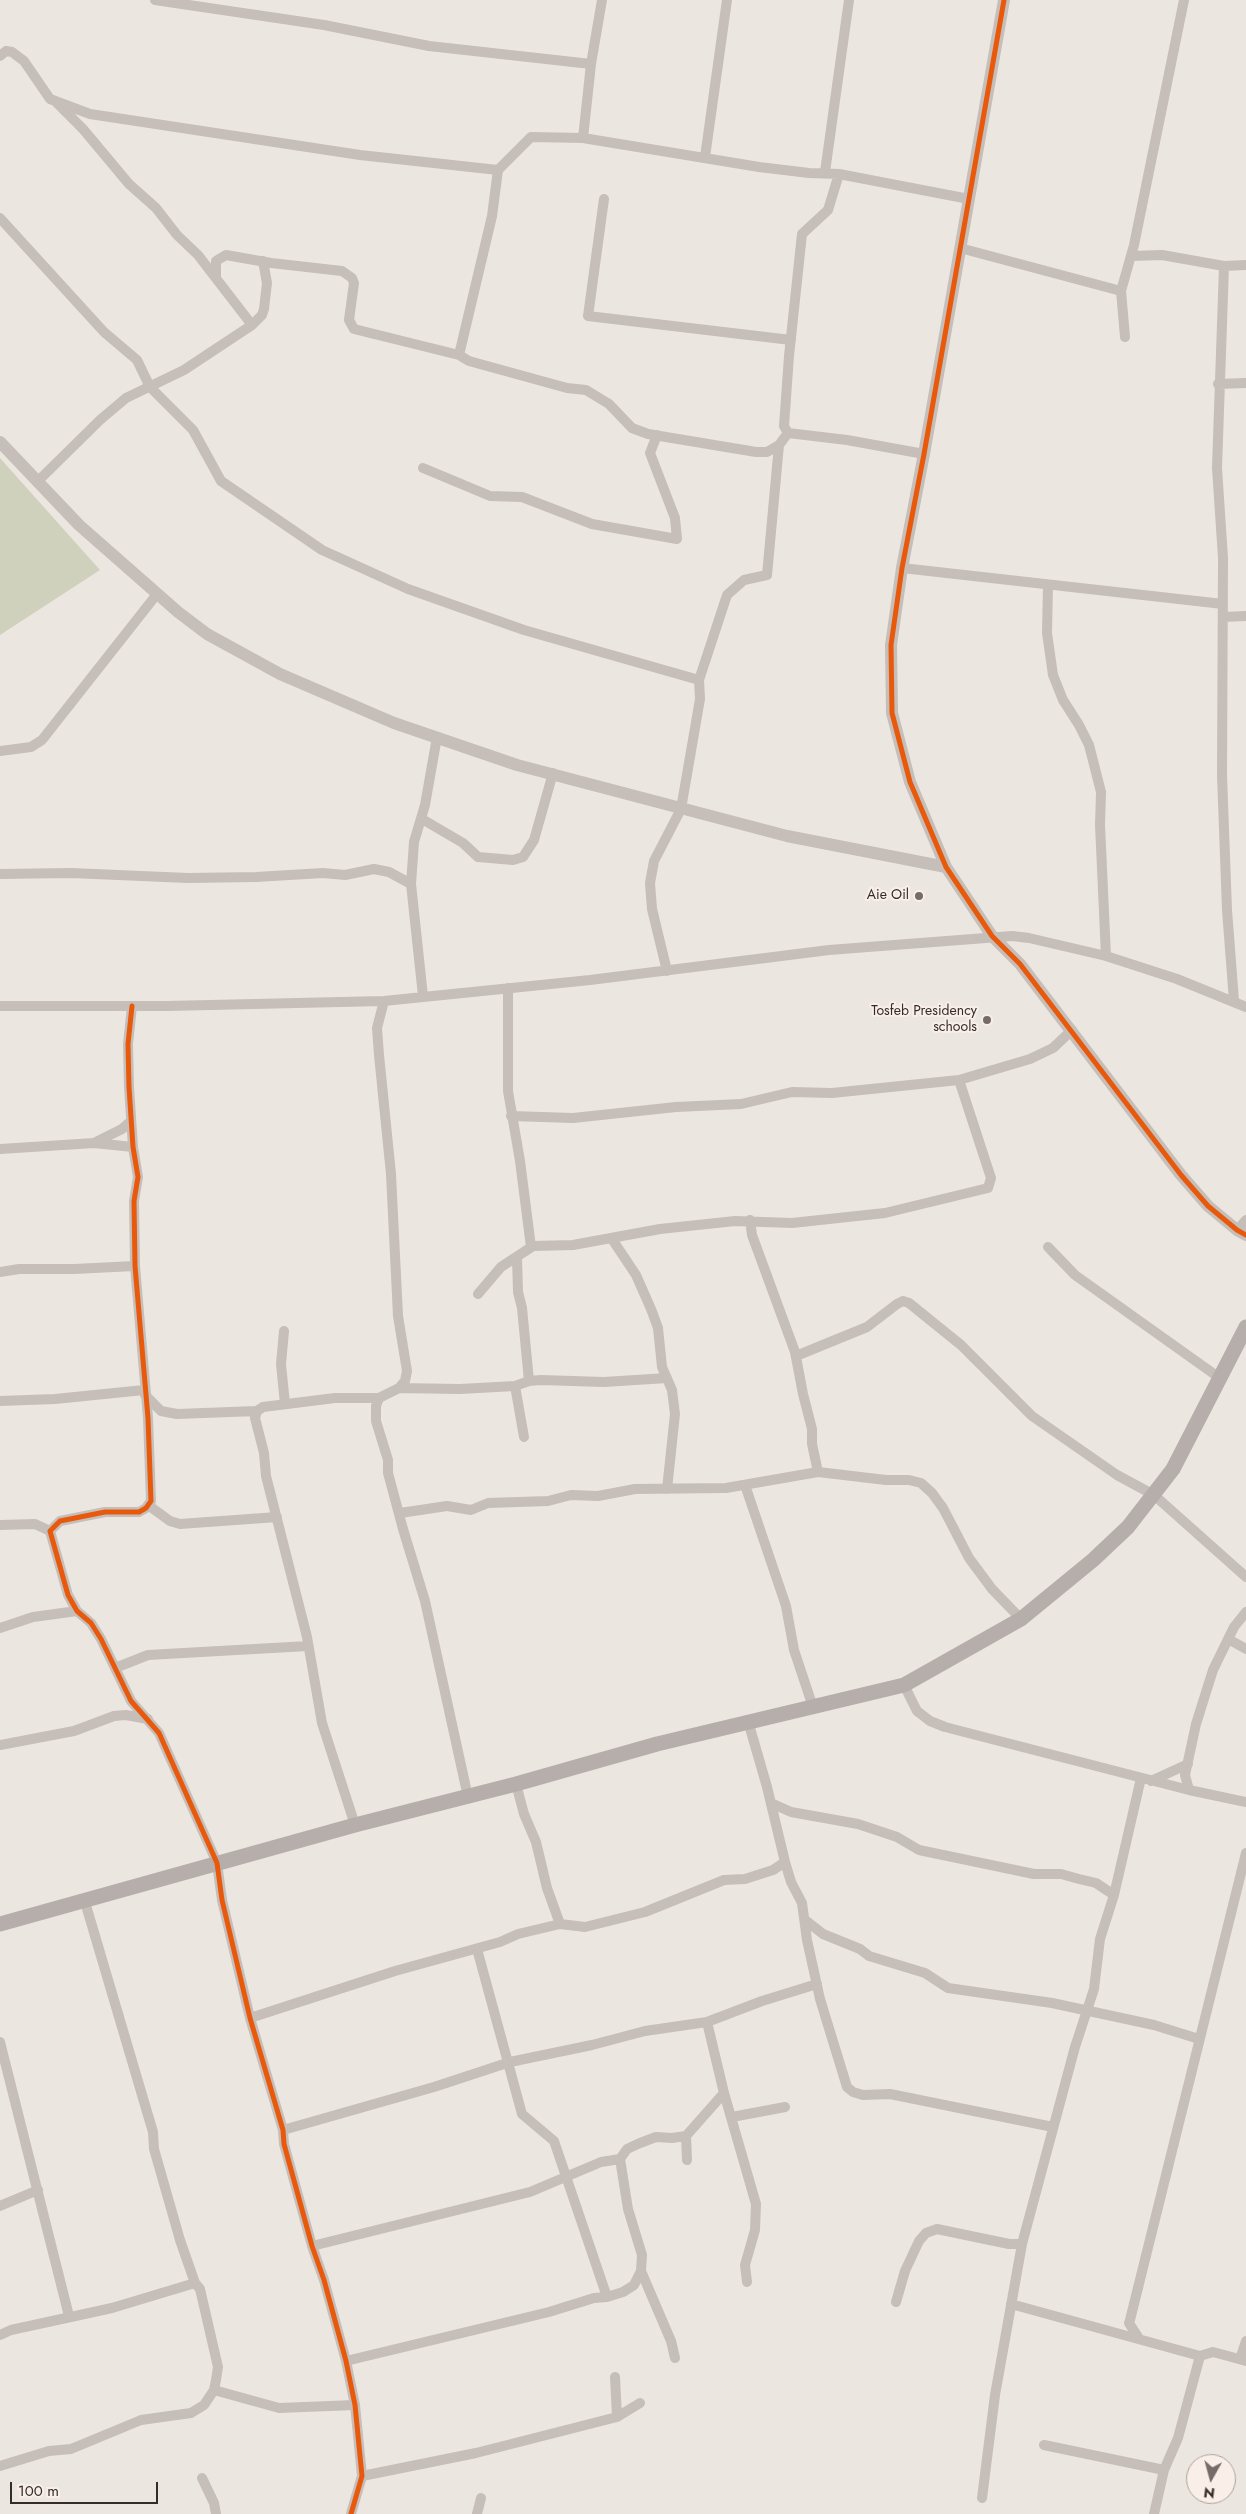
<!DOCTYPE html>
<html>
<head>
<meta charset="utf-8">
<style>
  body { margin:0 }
  #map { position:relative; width:1246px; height:2514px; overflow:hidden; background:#ece6e1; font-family:Jost,sans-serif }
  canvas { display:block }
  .north { position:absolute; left:1186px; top:2454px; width:50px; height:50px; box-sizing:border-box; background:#f9efe8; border:1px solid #aba19b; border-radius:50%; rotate:187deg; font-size:14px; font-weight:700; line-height:20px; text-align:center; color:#352b28 }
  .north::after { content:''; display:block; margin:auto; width:18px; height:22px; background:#756c69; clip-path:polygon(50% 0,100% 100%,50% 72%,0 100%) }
  .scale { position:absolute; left:10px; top:2482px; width:148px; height:22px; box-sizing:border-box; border:2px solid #352b28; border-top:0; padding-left:6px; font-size:15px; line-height:18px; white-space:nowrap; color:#352b28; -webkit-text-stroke:4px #f9efe8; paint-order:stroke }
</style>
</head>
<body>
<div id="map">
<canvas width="1246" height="2514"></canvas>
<div class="north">N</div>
<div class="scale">100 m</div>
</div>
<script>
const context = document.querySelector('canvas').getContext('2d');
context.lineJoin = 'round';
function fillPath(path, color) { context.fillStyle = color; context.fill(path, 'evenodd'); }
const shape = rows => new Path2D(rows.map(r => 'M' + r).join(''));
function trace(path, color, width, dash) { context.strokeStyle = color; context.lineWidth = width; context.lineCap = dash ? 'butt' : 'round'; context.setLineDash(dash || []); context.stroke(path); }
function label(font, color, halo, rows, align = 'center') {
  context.font = font + ' Jost,sans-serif'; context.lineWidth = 4; context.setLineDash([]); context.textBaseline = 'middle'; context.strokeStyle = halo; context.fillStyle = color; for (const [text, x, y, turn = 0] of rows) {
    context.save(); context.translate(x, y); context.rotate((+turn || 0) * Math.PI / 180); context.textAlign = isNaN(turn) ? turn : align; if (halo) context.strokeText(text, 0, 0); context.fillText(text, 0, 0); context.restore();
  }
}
fillPath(shape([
  [0,458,100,570,0,635]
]), '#cfd1bc');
trace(shape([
  [155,0,324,25,429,46,591,64],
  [0,56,6,51,12,52,24,61,50,99,90,114,360,155,498,170,531,137,583,138,759,167,809,173,839,174,969,199],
  [57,103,83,129,129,184,156,208,177,235,198,255,252,325],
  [583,138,591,64,602,0],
  [705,157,727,0],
  [825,172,849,0],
  [604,199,588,316,791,340],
  [0,218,104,332,137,360,150,387,193,430,221,481,322,550,408,589,524,630,699,680],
  [960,248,1121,291],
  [1131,256,1162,255,1224,266,1246,265],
  [1224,266,1217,468,1223,558,1222,775,1227,910,1234,1001],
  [216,278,216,261,226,255,271,263,342,271,352,278,354,283,349,320,354,329,459,355,469,361,567,388,586,390,609,404,632,428,648,434,756,452,767,452,779,445,788,433],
  [1125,337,1121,291,1134,245,1184,0],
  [459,355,492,216,498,170],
  [1218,384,1246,383],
  [788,433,784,426,789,356,802,234,828,210,839,174],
  [788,433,847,440,924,454],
  [423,468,490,496,522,497,592,524,677,539,675,518,650,453,657,435],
  [37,482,100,420,126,398,184,370,252,325,262,315,264,309,267,283,263,261],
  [902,568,1223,604],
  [1048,585,1047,633,1053,675,1063,700,1079,725,1089,745,1101,792,1100,825,1106,956],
  [1223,617,1246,616],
  [0,751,31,747,42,740,157,594],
  [422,819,463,843,478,857,513,860,523,857,534,840,553,773],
  [0,874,71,873,188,878,256,877,323,873,345,875,374,869,389,872,411,884],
  [667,971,652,909,650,883,654,861,681,809,700,699,699,680,727,595,744,580,767,575,779,445],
  [508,988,508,1091,520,1161,531,1247],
  [423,996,411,884,414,842,425,805,437,737],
  [384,1001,377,1028,379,1055,391,1174,398,1316,407,1371,405,1381,399,1388,379,1398,376,1406,376,1421,388,1460,388,1473,403,1529,425,1601,468,1797],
  [0,1006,167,1006,384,1001,590,980,829,950,1012,936,1029,938,1106,956,1177,979,1246,1007],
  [132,1006,128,1044,129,1087,133,1147,138,1177,134,1201,135,1266,148,1418,151,1501,146,1508,139,1512,105,1512,60,1521,50,1531,68,1595,77,1611,91,1623,101,1639,131,1701,159,1733,217,1863,222,1900,250,2018,283,2130,284,2144,312,2246,324,2280,346,2361,355,2405,362,2476,351,2514],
  [511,1116,573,1118,676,1107,741,1104,792,1092,832,1093,959,1080,1030,1059,1053,1048,1072,1030],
  [94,1143,122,1129,131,1121],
  [0,1149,94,1143,133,1147],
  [750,1220,752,1235,795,1352,803,1394,812,1429,812,1444,818,1472],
  [1237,1230,1246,1220],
  [612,1239,636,1275,651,1309,658,1328,662,1367,672,1390,675,1414,667,1489],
  [1048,1247,1075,1275,1221,1379],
  [517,1257,518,1292,522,1308,529,1381],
  [0,1272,19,1269,74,1269,135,1266],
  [478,1294,501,1267,533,1246,573,1245,660,1229,735,1221,792,1223,885,1213,988,1188,991,1178,959,1080],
  [284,1331,281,1364,285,1404],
  [796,1356,867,1327,897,1304,903,1301,909,1303,961,1345,1032,1416,1117,1475,1154,1495,1246,1577],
  [515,1386,524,1437],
  [399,1388,460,1389,515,1386,529,1381,541,1380,604,1382,667,1378],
  [145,1395,161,1411,177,1414,257,1411,263,1407,335,1398,379,1398],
  [0,1401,55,1399,144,1390],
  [257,1411,255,1418,264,1453,266,1476,307,1637,322,1723,355,1825],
  [745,1485,786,1606,794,1650,813,1707],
  [148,1505,170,1521,180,1524,277,1517],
  [400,1513,447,1506,471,1510,488,1503,548,1501,571,1495,598,1496,635,1489,726,1488,818,1472,886,1480,909,1480,921,1483,932,1493,943,1508,969,1558,992,1589,1021,1619],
  [0,1525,35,1524,50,1531],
  [0,1628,33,1617,77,1611],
  [1228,1639,1246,1649],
  [115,1668,148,1655,308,1646],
  [904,1685,917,1711,930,1721,945,1727,1189,1790,1246,1802],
  [748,1721,767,1787,785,1862,791,1882,802,1903,807,1940,820,1999,847,2087,853,2092,863,2095,890,2094,1053,2127],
  [0,1745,74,1731,114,1716,126,1715,148,1719],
  [1151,1781,1188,1764],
  [516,1784,524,1814,536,1842,547,1888,560,1924],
  [1189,1790,1185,1775,1196,1724,1213,1670,1234,1627,1246,1612],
  [771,1803,791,1812,858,1824,897,1837,919,1850,1034,1874,1061,1874,1079,1879,1096,1883,1114,1895],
  [805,1920,823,1934,860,1949,869,1956,925,1973,948,1988,1052,2003,1154,2025,1199,2039],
  [477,1949,522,2114,554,2141,607,2297],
  [250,2018,395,1971,500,1942,518,1934,560,1924,585,1927,645,1912,724,1880,745,1879,773,1870,785,1862],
  [707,2022,724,2093,756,2204,755,2230,745,2265,747,2282],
  [0,2042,69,2316],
  [732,2117,785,2107],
  [283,2130,434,2087,510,2062,592,2045,645,2031,707,2022,762,2001,817,1984],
  [687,2160,686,2136,724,2093],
  [0,2206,38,2190],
  [312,2246,530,2192,601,2162,620,2159],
  [641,2271,671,2341,675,2358],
  [896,2302,905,2271,919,2241,926,2233,937,2229,1009,2244,1022,2244],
  [1011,2304,1200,2356,1213,2352,1246,2361],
  [0,2335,11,2330,112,2308,195,2283],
  [1138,2337,1129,2323,1130,2320,1246,1853],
  [1240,2359,1246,2341],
  [346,2361,549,2312,594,2298,607,2297,623,2292,634,2285,641,2271,642,2255,628,2209,620,2159,627,2149,640,2143,656,2137,672,2138,686,2136],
  [214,2390,279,2408,355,2405],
  [617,2417,640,2403],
  [1044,2445,1164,2470],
  [0,2466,49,2451,71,2449,141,2420,191,2413,204,2405,214,2390,216,2380,218,2367,200,2289,195,2283,180,2240,154,2149,153,2132,85,1902],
  [362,2476,476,2453,617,2417,615,2377],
  [202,2478,214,2503,216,2514],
  [982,2498,995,2395,1022,2244,1075,2047,1094,1989,1100,1939,1114,1895,1141,1778],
  [477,2514,481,2498],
  [1154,2514,1164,2470,1178,2438,1200,2356]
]), '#c5beb9', 10);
trace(shape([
  [1004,0,924,454,902,568,891,645,892,713,910,782,946,867,992,936,1020,964,1181,1175,1208,1206,1237,1230,1246,1235],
  [0,442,79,525,178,612,207,634,280,674,394,723,517,765,787,836,946,867]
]), '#c5beb9', 12);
trace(shape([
  [0,1924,355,1825,516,1784,657,1744,904,1685,1021,1619,1093,1560,1128,1527,1173,1469,1246,1327]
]), '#b6aeaa', 15);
trace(shape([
  [1004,0,924,454,902,568,891,645,892,713,910,782,946,867,992,936,1020,964,1181,1175,1208,1206,1237,1230,1246,1235],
  [132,1006,128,1044,129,1087,133,1147,138,1177,134,1201,135,1266,148,1418,151,1501,146,1508,139,1512,105,1512,60,1521,50,1531,68,1595,77,1611,91,1623,101,1639,131,1701,159,1733,217,1863,222,1900,250,2018,283,2130,284,2144,312,2246,324,2280,346,2361,355,2405,362,2476,351,2514]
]), '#e8590c', 5);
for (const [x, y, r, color] of [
  [919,896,5,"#756c69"],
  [987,1020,5,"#756c69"]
]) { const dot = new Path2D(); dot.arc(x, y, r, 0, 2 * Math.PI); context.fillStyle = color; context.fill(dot); trace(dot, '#f9efe8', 2); }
label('14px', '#352b28', '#f9efe8', [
  ["Aie Oil",909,896],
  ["Tosfeb Presidency",977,1012],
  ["schools",977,1028]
], 'right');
</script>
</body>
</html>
